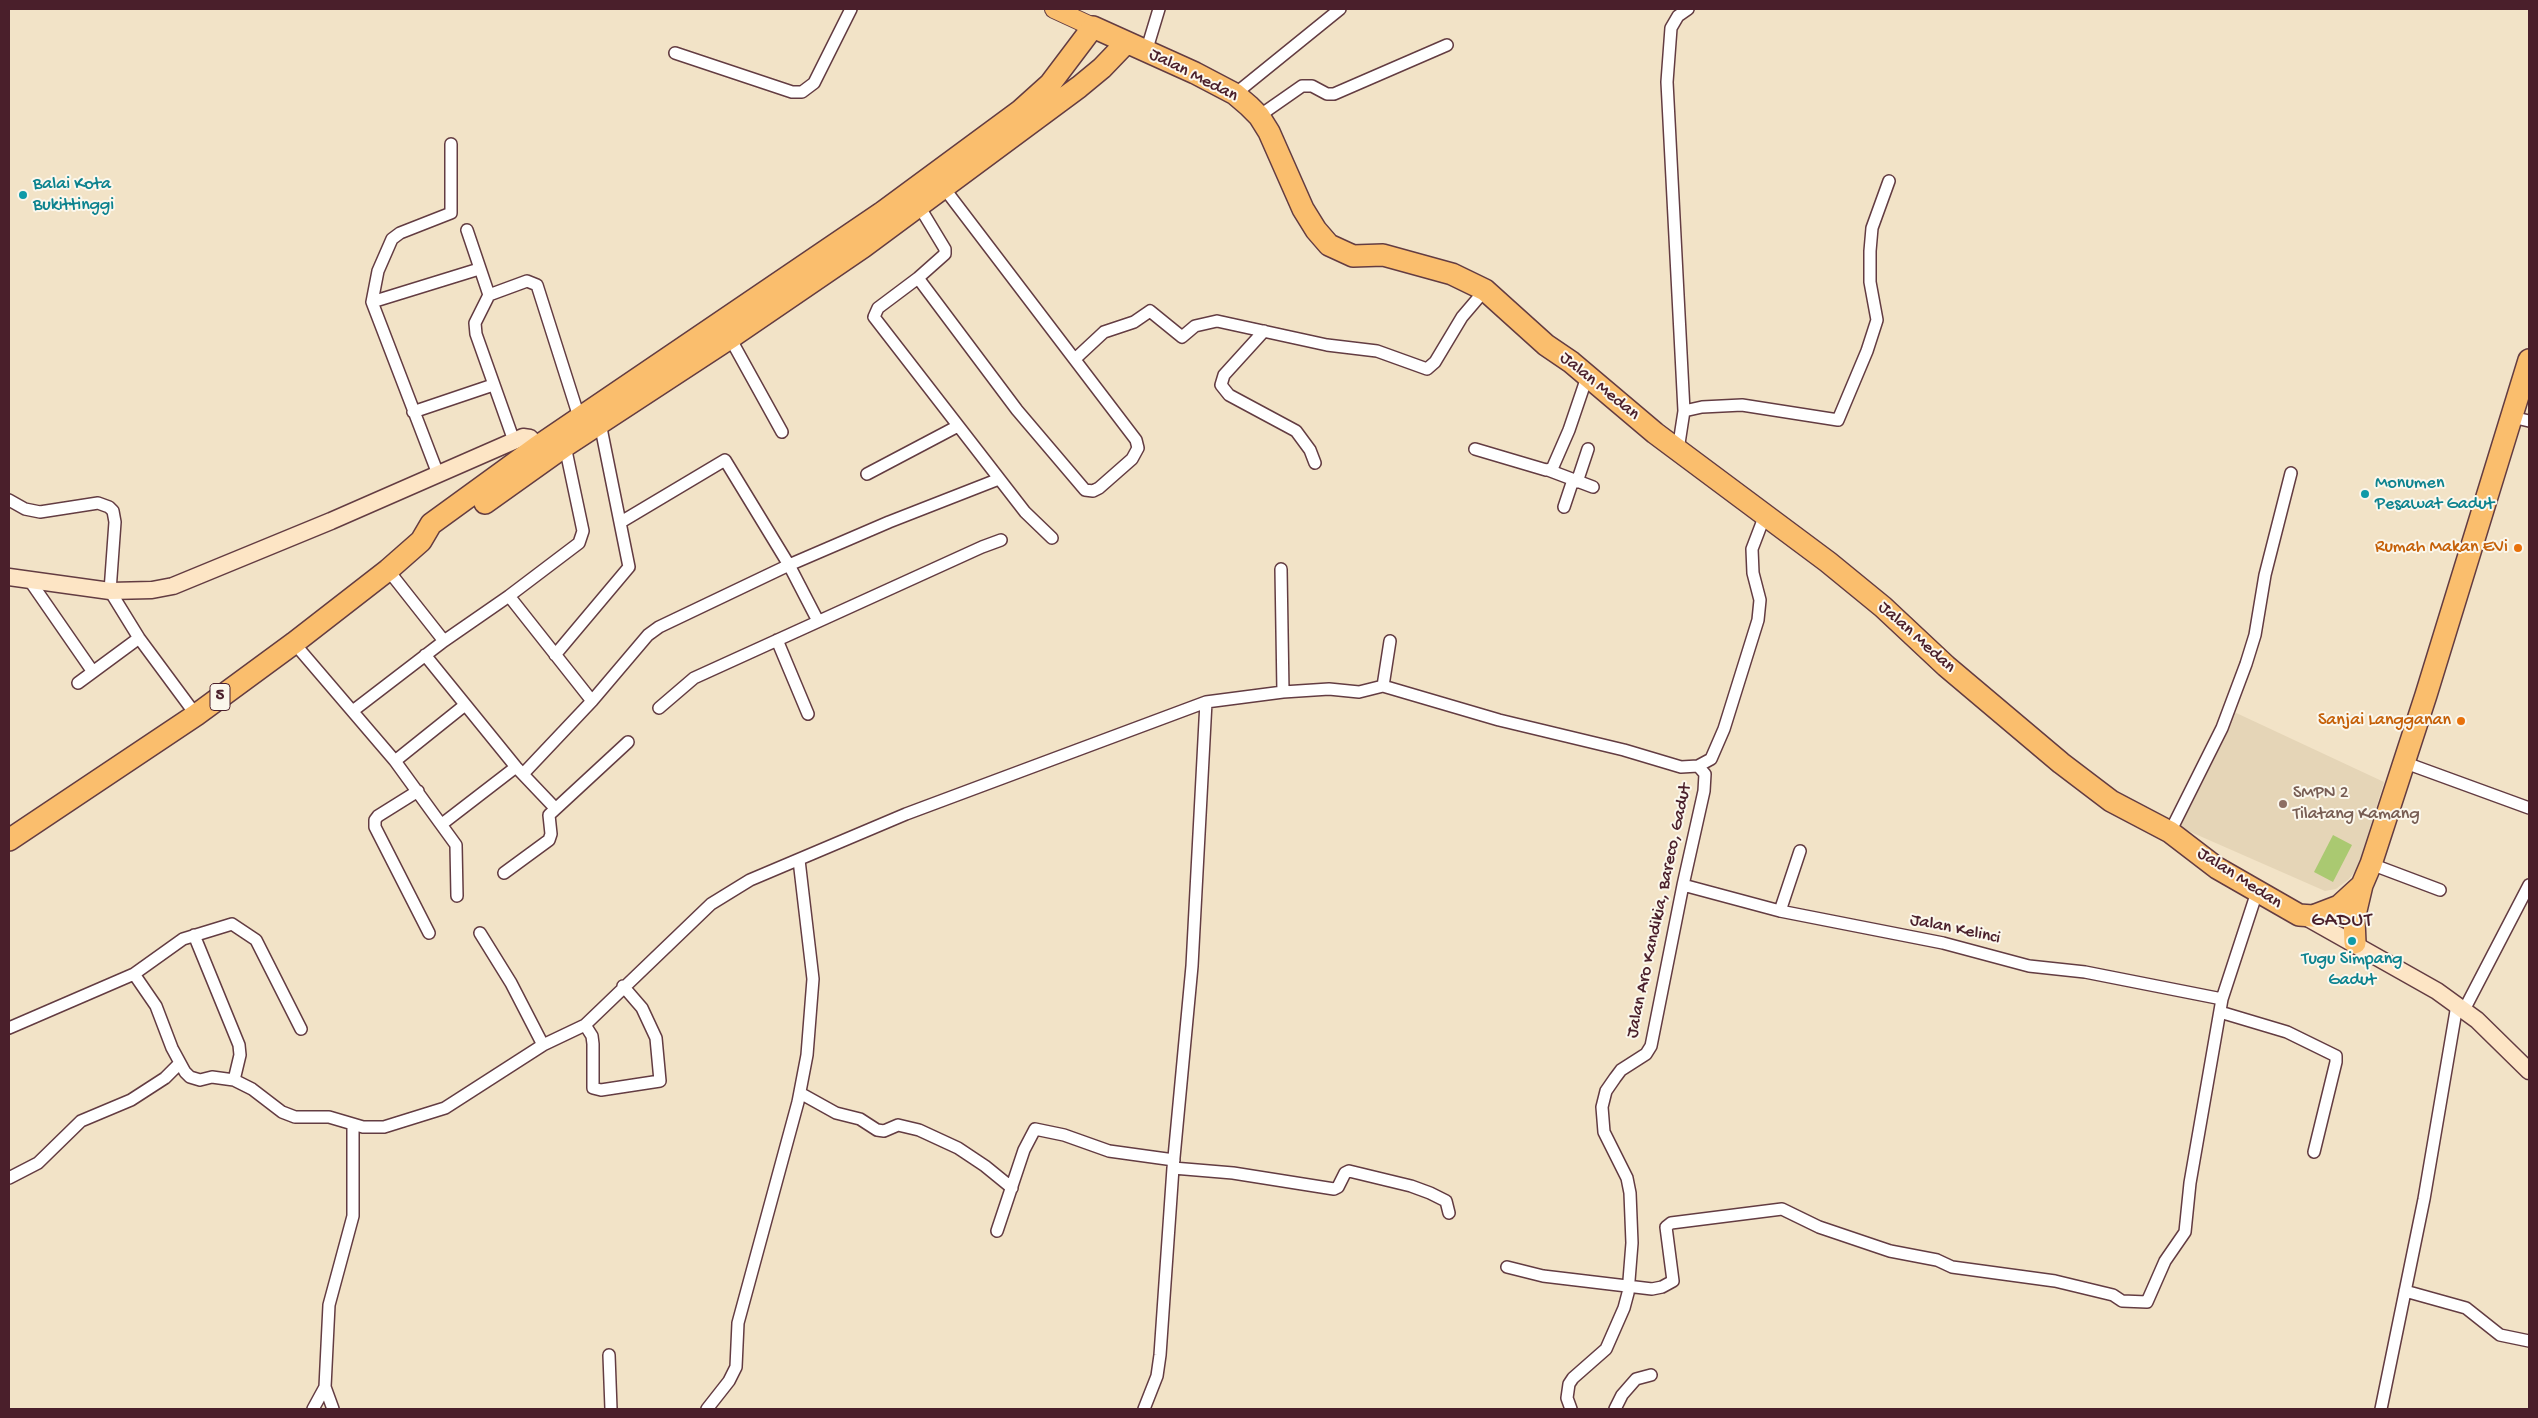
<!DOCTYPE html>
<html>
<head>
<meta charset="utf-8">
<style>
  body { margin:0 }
  #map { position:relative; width:2538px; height:1418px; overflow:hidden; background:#f2e3c7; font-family:"Gochi Hand",sans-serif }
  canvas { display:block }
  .frame { position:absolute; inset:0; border:10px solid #4a1f2b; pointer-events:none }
</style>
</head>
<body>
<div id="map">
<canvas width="2538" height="1418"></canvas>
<div class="frame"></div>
</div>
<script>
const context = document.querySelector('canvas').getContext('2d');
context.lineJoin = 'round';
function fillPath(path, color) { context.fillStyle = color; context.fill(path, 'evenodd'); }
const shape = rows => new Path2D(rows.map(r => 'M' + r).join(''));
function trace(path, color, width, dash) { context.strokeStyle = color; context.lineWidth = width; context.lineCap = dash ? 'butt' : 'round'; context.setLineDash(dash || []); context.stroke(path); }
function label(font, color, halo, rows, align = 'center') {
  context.font = font + ' "Gochi Hand",sans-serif'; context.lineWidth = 4; context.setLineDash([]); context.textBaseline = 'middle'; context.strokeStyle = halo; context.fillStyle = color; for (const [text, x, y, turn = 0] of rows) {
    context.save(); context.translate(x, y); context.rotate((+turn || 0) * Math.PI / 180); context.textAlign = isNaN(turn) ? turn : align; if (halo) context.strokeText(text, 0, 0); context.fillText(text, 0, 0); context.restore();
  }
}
fillPath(shape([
  [2232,711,2384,782,2358,867,2349,879,2336,889,2325,891,2177,826]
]), '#e5d5b7');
fillPath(shape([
  [2333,835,2352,845,2333,882,2314,872]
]), '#aac971');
const street = shape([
  [1146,52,1159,9],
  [675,53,792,92,802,92,814,83,851,9],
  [1235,94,1340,9],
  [1259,116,1302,86,1312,86,1327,94,1334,94,1447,45],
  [919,206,945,249,945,254,918,278,878,308,874,317,1025,512,1052,538],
  [467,230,489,295],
  [918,278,1017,410,1085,490,1093,491,1099,488,1132,459,1138,448,1136,440,944,188],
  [372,302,479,269],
  [1264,331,1224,375,1221,385,1229,395,1296,431,1310,450,1315,463],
  [730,338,782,432],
  [1075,359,1104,332,1134,322,1150,311,1182,337,1195,326,1217,321,1327,345,1377,351,1427,369,1435,362,1462,317,1485,290],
  [1684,411,1702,407,1742,405,1838,420,1867,351,1877,320,1870,282,1870,251,1872,228,1889,181],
  [413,412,493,385],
  [2512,417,2529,421],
  [514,441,476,334,475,323,489,295,527,281,537,285,579,417],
  [1475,449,1546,470,1552,469,1569,430,1587,377],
  [1678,450,1684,411,1667,82,1671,28,1678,16,1688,9],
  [1548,470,1593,487],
  [438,474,372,302,378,271,392,239,400,233,451,213,451,144],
  [867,474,958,426],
  [1577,482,1588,449],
  [9,500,25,509,40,512,98,503,109,507,113,511,115,522,110,591,139,638,196,715],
  [1564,507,1573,480],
  [621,522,725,460,789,565,818,621],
  [1281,569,1283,692],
  [388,570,444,641],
  [30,581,93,672],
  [509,596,592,701],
  [777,640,808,714],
  [294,643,395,761,456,845,457,896],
  [425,655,516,767,555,808],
  [555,655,629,567,600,423],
  [78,683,139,638],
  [1383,686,1390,641],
  [659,708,694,678,982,547,1001,540],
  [354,710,444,641,509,596,579,543,583,531,565,446],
  [395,761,465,705],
  [2403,762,2529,808],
  [523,774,592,701,648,635,659,627,789,565,889,522,999,479],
  [418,791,378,816,375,820,375,827,429,933],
  [442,824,516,767],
  [2170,832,2222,728,2246,664,2255,635,2265,575,2291,473],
  [2371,864,2440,890],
  [504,873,549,840,551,834,549,815,628,742],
  [1683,885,1780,911,1943,943,2029,966,2085,972,2222,999],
  [1780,911,1800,851],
  [480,933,511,983,543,1045],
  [194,935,239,1045,240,1055,234,1080],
  [134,974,156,1006,172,1048,185,1072,190,1077,200,1080,212,1077,234,1080,252,1089,282,1112,295,1117,329,1117,363,1127,384,1127,445,1108,543,1045,585,1025,711,904,750,880,906,814,1206,702,1283,692,1329,689,1359,692,1383,686,1499,720,1624,750,1681,767,1698,766,1711,759,1724,729,1758,620,1760,600,1753,573,1752,549,1765,515],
  [2464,1010,2529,885],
  [2220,1012,2287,1032,2336,1056,2336,1062,2314,1152],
  [585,1025,592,1036,593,1044,593,1088,601,1090,660,1081,656,1038,642,1008,623,986],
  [9,1028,134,974,183,939,232,924,256,940,301,1029],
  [800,1093,836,1113,860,1119,877,1130,884,1131,898,1125,919,1130,958,1148,985,1166,1012,1188],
  [1173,1168,1233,1173,1334,1189,1338,1187,1345,1173,1349,1171,1411,1186,1430,1193,1446,1201,1449,1213],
  [9,1178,38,1163,81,1121,131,1100,165,1078,180,1063],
  [997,1231,1024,1150,1035,1129,1064,1135,1109,1151,1174,1160],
  [1507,1267,1543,1276,1652,1289,1662,1287,1673,1281,1666,1227,1671,1223,1782,1209,1819,1227,1890,1251,1937,1260,1952,1267,2055,1281,2113,1295,2122,1301,2147,1302,2165,1261,2185,1232,2190,1183,2222,999,2257,892],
  [2405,1291,2466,1308,2500,1335,2529,1341],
  [609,1355,611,1409],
  [325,1387,333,1409],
  [313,1409,325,1387,329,1305,353,1216,353,1125],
  [707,1409,729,1381,736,1367,738,1323,798,1102,807,1055,813,979,799,860],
  [1144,1409,1157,1376,1160,1355,1173,1168,1192,966,1206,702],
  [1571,1409,1567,1398,1569,1384,1573,1378,1606,1349,1624,1308,1628,1293,1632,1243,1630,1193,1627,1178,1604,1132,1602,1107,1606,1091,1615,1078,1621,1070,1646,1054,1651,1046,1683,885,1704,791,1705,774,1698,766],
  [1615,1409,1622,1395,1636,1379,1651,1375],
  [2381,1409,2424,1199,2457,1005]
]);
const secondary = shape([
  [9,577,110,591,152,590,173,586,331,521,523,437,530,438,537,447],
  [2304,916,2437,991,2477,1020,2529,1071]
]);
const primary = shape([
  [1054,9,1093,27]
]);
const highway = shape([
  [485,503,565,446,730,338,863,247,1079,87,1102,68,1126,43],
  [9,840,196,715,294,643,388,570,421,541,431,524,537,447,883,212,1020,111,1050,84,1093,27,1195,73,1235,94,1249,106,1259,116,1269,132,1303,209,1316,230,1329,245,1353,256,1383,255,1452,274,1485,290,1546,345,1571,362,1655,433,1828,562,1883,607,1946,666,2061,763,2111,801,2170,832,2217,868,2299,915,2313,916,2339,906,2362,885,2371,864,2426,695,2529,360],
  [2355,943,2354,919,2362,885]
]);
trace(street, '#633c42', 14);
trace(secondary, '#633c42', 19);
trace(primary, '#633c42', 20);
trace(highway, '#633c42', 24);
trace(street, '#fff', 11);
trace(secondary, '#fde5c5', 16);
trace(primary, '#fabe6d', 18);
trace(highway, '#fabe6d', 21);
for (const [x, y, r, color] of [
  [23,195,5,"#0f9aa8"],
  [2365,494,5,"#0f9aa8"],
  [2518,548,5,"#e8710a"],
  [2461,721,5,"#e8710a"],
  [2283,804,5,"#8d6e63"],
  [2352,941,5,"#0f9aa8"]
]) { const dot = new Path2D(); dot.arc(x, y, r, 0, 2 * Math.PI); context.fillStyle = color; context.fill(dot); trace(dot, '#fbf7ec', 2); }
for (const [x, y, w] of [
  [220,697,20]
]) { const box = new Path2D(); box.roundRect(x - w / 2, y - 13.5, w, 27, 4); context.fillStyle = '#fbf7ec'; context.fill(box); trace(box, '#4a1f2b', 1); }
label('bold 16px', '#4a1f2b', null, [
  ["5",220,697]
]);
label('18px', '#4a1f2b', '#fbf7ec', [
  ["Jalan Medan",1193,76,27],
  ["Jalan Medan",1599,387,39],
  ["Jalan Medan",1916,638,42],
  ["Jalan Medan",2239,879,33],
  ["Jalan Aro Kandikia, Bareco, Gadut",1660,911,-78],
  ["Jalan Kelinci",1955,930,12]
]);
label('18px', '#0d838f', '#fbf7ec', [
  ["Balai Kota",33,185],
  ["Bukittinggi",33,206],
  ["Monumen",2375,484],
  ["Pesawat Gadut",2375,505],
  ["Tugu Simpang",2352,960,"center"],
  ["Gadut",2352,981,"center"]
], 'left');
label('18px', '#c56008', '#fbf7ec', [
  ["Rumah Makan EVi",2508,548],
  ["Sanjai Langganan",2451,721]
], 'right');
label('18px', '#785e54', '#fbf7ec', [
  ["SMPN 2",2293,794],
  ["Tilatang Kamang",2293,815]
], 'left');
context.letterSpacing = '1px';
label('20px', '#4a1f2b', '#fbf7ec', [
  ["GADUT",2342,922]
]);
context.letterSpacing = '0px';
</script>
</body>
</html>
